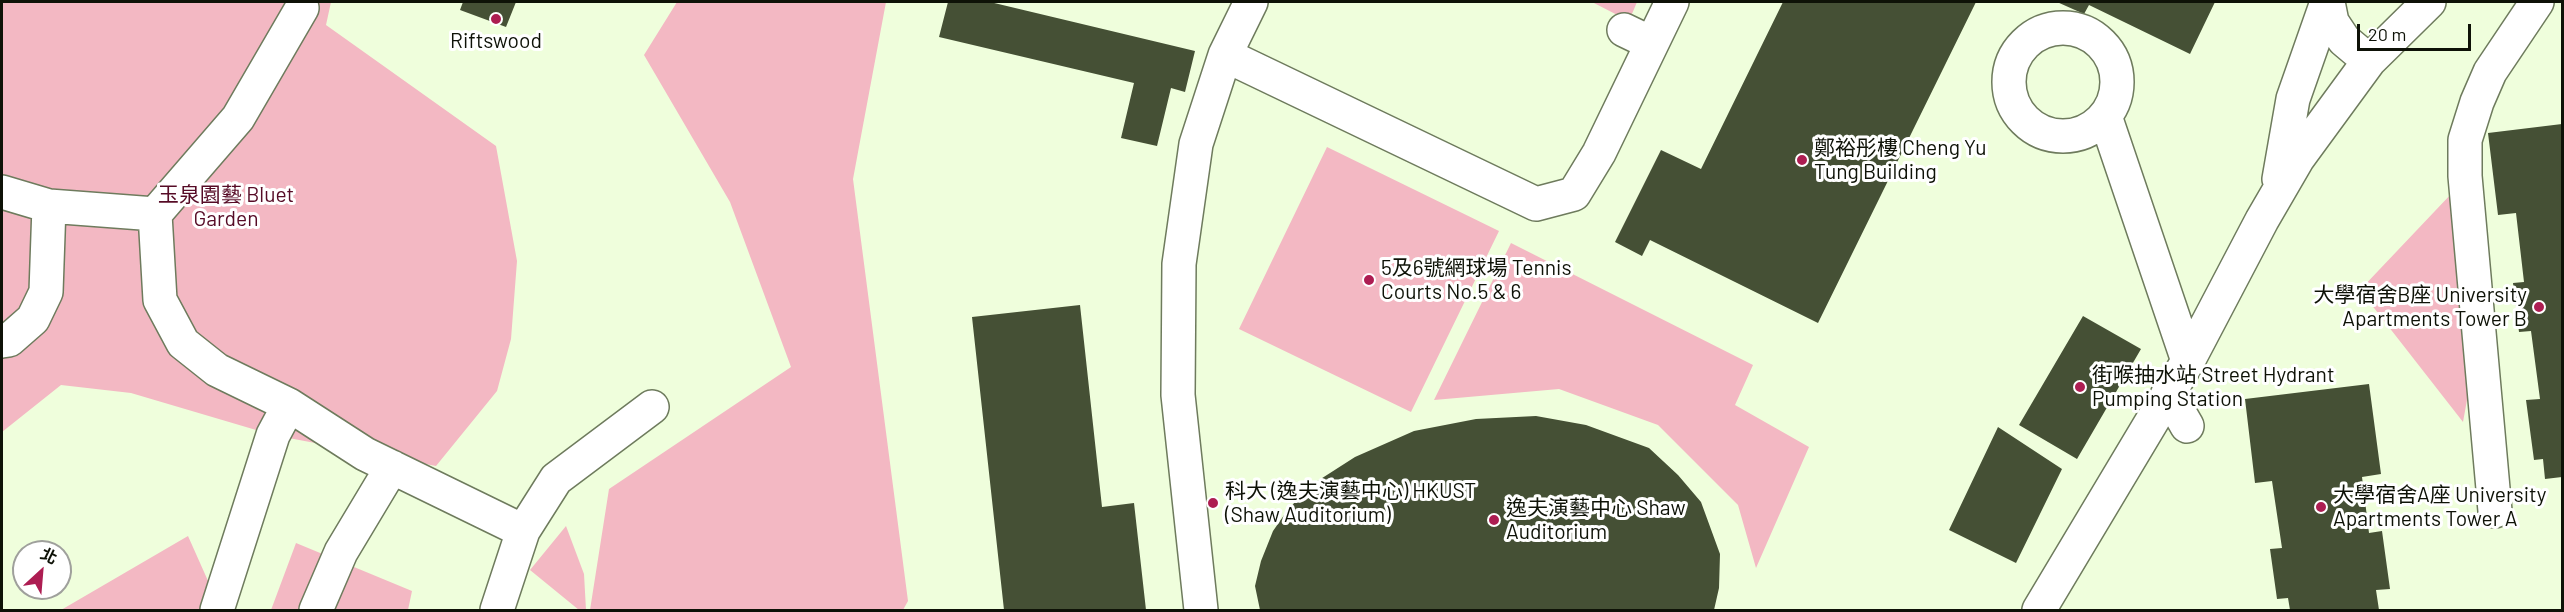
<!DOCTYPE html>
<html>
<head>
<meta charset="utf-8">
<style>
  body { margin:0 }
  #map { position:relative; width:2564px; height:612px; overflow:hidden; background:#effedc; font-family:Barlow,"Noto Sans TC",sans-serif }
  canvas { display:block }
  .frame { position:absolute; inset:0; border:3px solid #0e1207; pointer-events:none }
  .north { position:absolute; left:12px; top:540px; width:60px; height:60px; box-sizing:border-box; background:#fff; border:2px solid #9fa09c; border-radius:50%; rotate:26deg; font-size:16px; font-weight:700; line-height:24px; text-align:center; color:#0e1207 }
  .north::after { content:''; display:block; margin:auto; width:21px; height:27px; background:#ad1d52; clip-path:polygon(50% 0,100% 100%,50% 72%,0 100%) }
  .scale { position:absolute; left:2357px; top:24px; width:114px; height:27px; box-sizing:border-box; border:3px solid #0e1207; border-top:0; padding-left:8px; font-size:18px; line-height:21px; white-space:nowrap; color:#0e1207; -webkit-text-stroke:4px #fff; paint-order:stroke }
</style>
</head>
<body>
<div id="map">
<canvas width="2564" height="612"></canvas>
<div class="frame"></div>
<div class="north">北</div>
<div class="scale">20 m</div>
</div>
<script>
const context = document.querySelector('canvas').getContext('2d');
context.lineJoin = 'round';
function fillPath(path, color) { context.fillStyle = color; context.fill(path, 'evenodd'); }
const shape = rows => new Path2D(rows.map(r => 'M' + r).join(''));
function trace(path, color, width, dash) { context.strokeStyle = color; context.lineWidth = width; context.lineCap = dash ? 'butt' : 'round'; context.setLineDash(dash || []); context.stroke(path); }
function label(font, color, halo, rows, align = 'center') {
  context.font = font + ' Barlow,"Noto Sans TC",sans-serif'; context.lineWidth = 6; context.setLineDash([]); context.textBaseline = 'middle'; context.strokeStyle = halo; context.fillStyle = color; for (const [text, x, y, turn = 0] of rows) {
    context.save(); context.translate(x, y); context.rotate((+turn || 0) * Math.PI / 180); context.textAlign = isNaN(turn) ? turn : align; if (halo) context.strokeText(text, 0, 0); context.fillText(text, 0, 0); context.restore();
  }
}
fillPath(shape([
  [2,2,331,2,326,25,496,146,517,261,511,339,497,391,436,466,273,435,131,393,61,385,2,432],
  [677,2,886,2,853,179,908,601,903,610,590,610,609,489,791,367,730,202,644,55],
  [1592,2,1637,2,1629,21],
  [1327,147,1499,231,1411,412,1239,329],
  [2453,192,2488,284,2463,422,2360,290],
  [1511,243,1753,365,1735,405,1809,447,1756,568,1738,505,1658,425,1559,389,1434,400],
  [566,526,584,574,586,610,579,610,530,570],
  [188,536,221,610,61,610],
  [296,543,412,591,408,610,271,610]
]), '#f3b8c3');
fillPath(shape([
  [463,2,516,2,506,27,460,10],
  [948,2,990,2,1195,51,1185,92,1171,88,1157,146,1121,138,1134,83,939,37],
  [1783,2,1976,2,1818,323,1650,240,1642,256,1615,242,1661,150,1701,169],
  [2057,2,2215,2,2190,54,2089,5,2084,14],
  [2562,124,2562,477,2545,479,2543,459,2534,460,2526,400,2540,399,2531,331,2519,332,2513,283,2524,282,2516,213,2498,215,2488,133],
  [1080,305,1102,507,1134,503,1146,610,1004,610,972,317],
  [2083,316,2141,349,2077,459,2019,425],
  [2369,384,2381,474,2362,477,2369,533,2382,531,2390,589,2376,590,2379,610,2290,610,2288,598,2277,599,2270,549,2282,548,2272,481,2255,483,2245,399],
  [1536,416,1586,425,1649,448,1678,475,1701,502,1720,554,1719,588,1714,610,1260,610,1255,586,1261,561,1273,531,1289,508,1316,482,1355,457,1414,431,1476,419],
  [1998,427,2062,469,2016,563,1949,530]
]), '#455035');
const minor = shape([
  [2328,2,2332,22,2344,40,2369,61],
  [302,8,238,118,155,214,160,300,183,343,217,370,289,405,365,454,523,531],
  '2009 82a54 54 0 1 1 108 0a54 54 0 1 1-108 0Z',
  [1624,30,1651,43],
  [1225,55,1536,204,1574,194,1599,153,1672,2],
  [2105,116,2188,361],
  [2279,179,2293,99,2327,2],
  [2,192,49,206,155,214],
  [2,341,9,340,33,319,46,292,49,206],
  [2168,393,2187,426],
  [2495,511,2465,176,2465,140,2477,102,2490,72,2537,2],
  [217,610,273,435,289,405],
  [316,610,341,552,392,467],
  [497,610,523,531,556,479,652,407],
  [1201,610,1178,395,1179,264,1196,144,1225,55,1251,2],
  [2039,610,2188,361,2262,220,2298,158,2369,61,2429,2]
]);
trace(minor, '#6e7b5d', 36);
trace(minor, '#fff', 33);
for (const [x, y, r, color] of [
  [496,19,6,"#ad1d52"],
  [1802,160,6,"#ad1d52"],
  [1369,280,6,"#ad1d52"],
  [2539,307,6,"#ad1d52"],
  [2080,387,6,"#ad1d52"],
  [1213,503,6,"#ad1d52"],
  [2321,507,6,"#ad1d52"],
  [1494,520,6,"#ad1d52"]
]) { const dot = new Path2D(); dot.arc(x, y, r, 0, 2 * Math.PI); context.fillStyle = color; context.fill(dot); trace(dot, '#fff', 2); }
label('21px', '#0e1207', '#fff', [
  ["Riftswood",496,41,"center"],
  ["鄭裕彤樓 Cheng Yu",1814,148],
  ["Tung Building",1814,172],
  ["5及6號網球場 Tennis",1381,268],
  ["Courts No.5 & 6",1381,292],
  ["大學宿舍B座 University",2527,295,"right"],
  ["Apartments Tower B",2527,319,"right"],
  ["街喉抽水站 Street Hydrant",2092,375],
  ["Pumping Station",2092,399],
  ["科大 (逸夫演藝中心) HKUST",1225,491],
  ["(Shaw Auditorium)",1225,515],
  ["大學宿舍A座 University",2333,495],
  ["Apartments Tower A",2333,519],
  ["逸夫演藝中心 Shaw",1506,508],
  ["Auditorium",1506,532]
], 'left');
label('21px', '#560b26', '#fff', [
  ["玉泉園藝 Bluet",226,195],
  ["Garden",226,219]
]);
</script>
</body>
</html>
